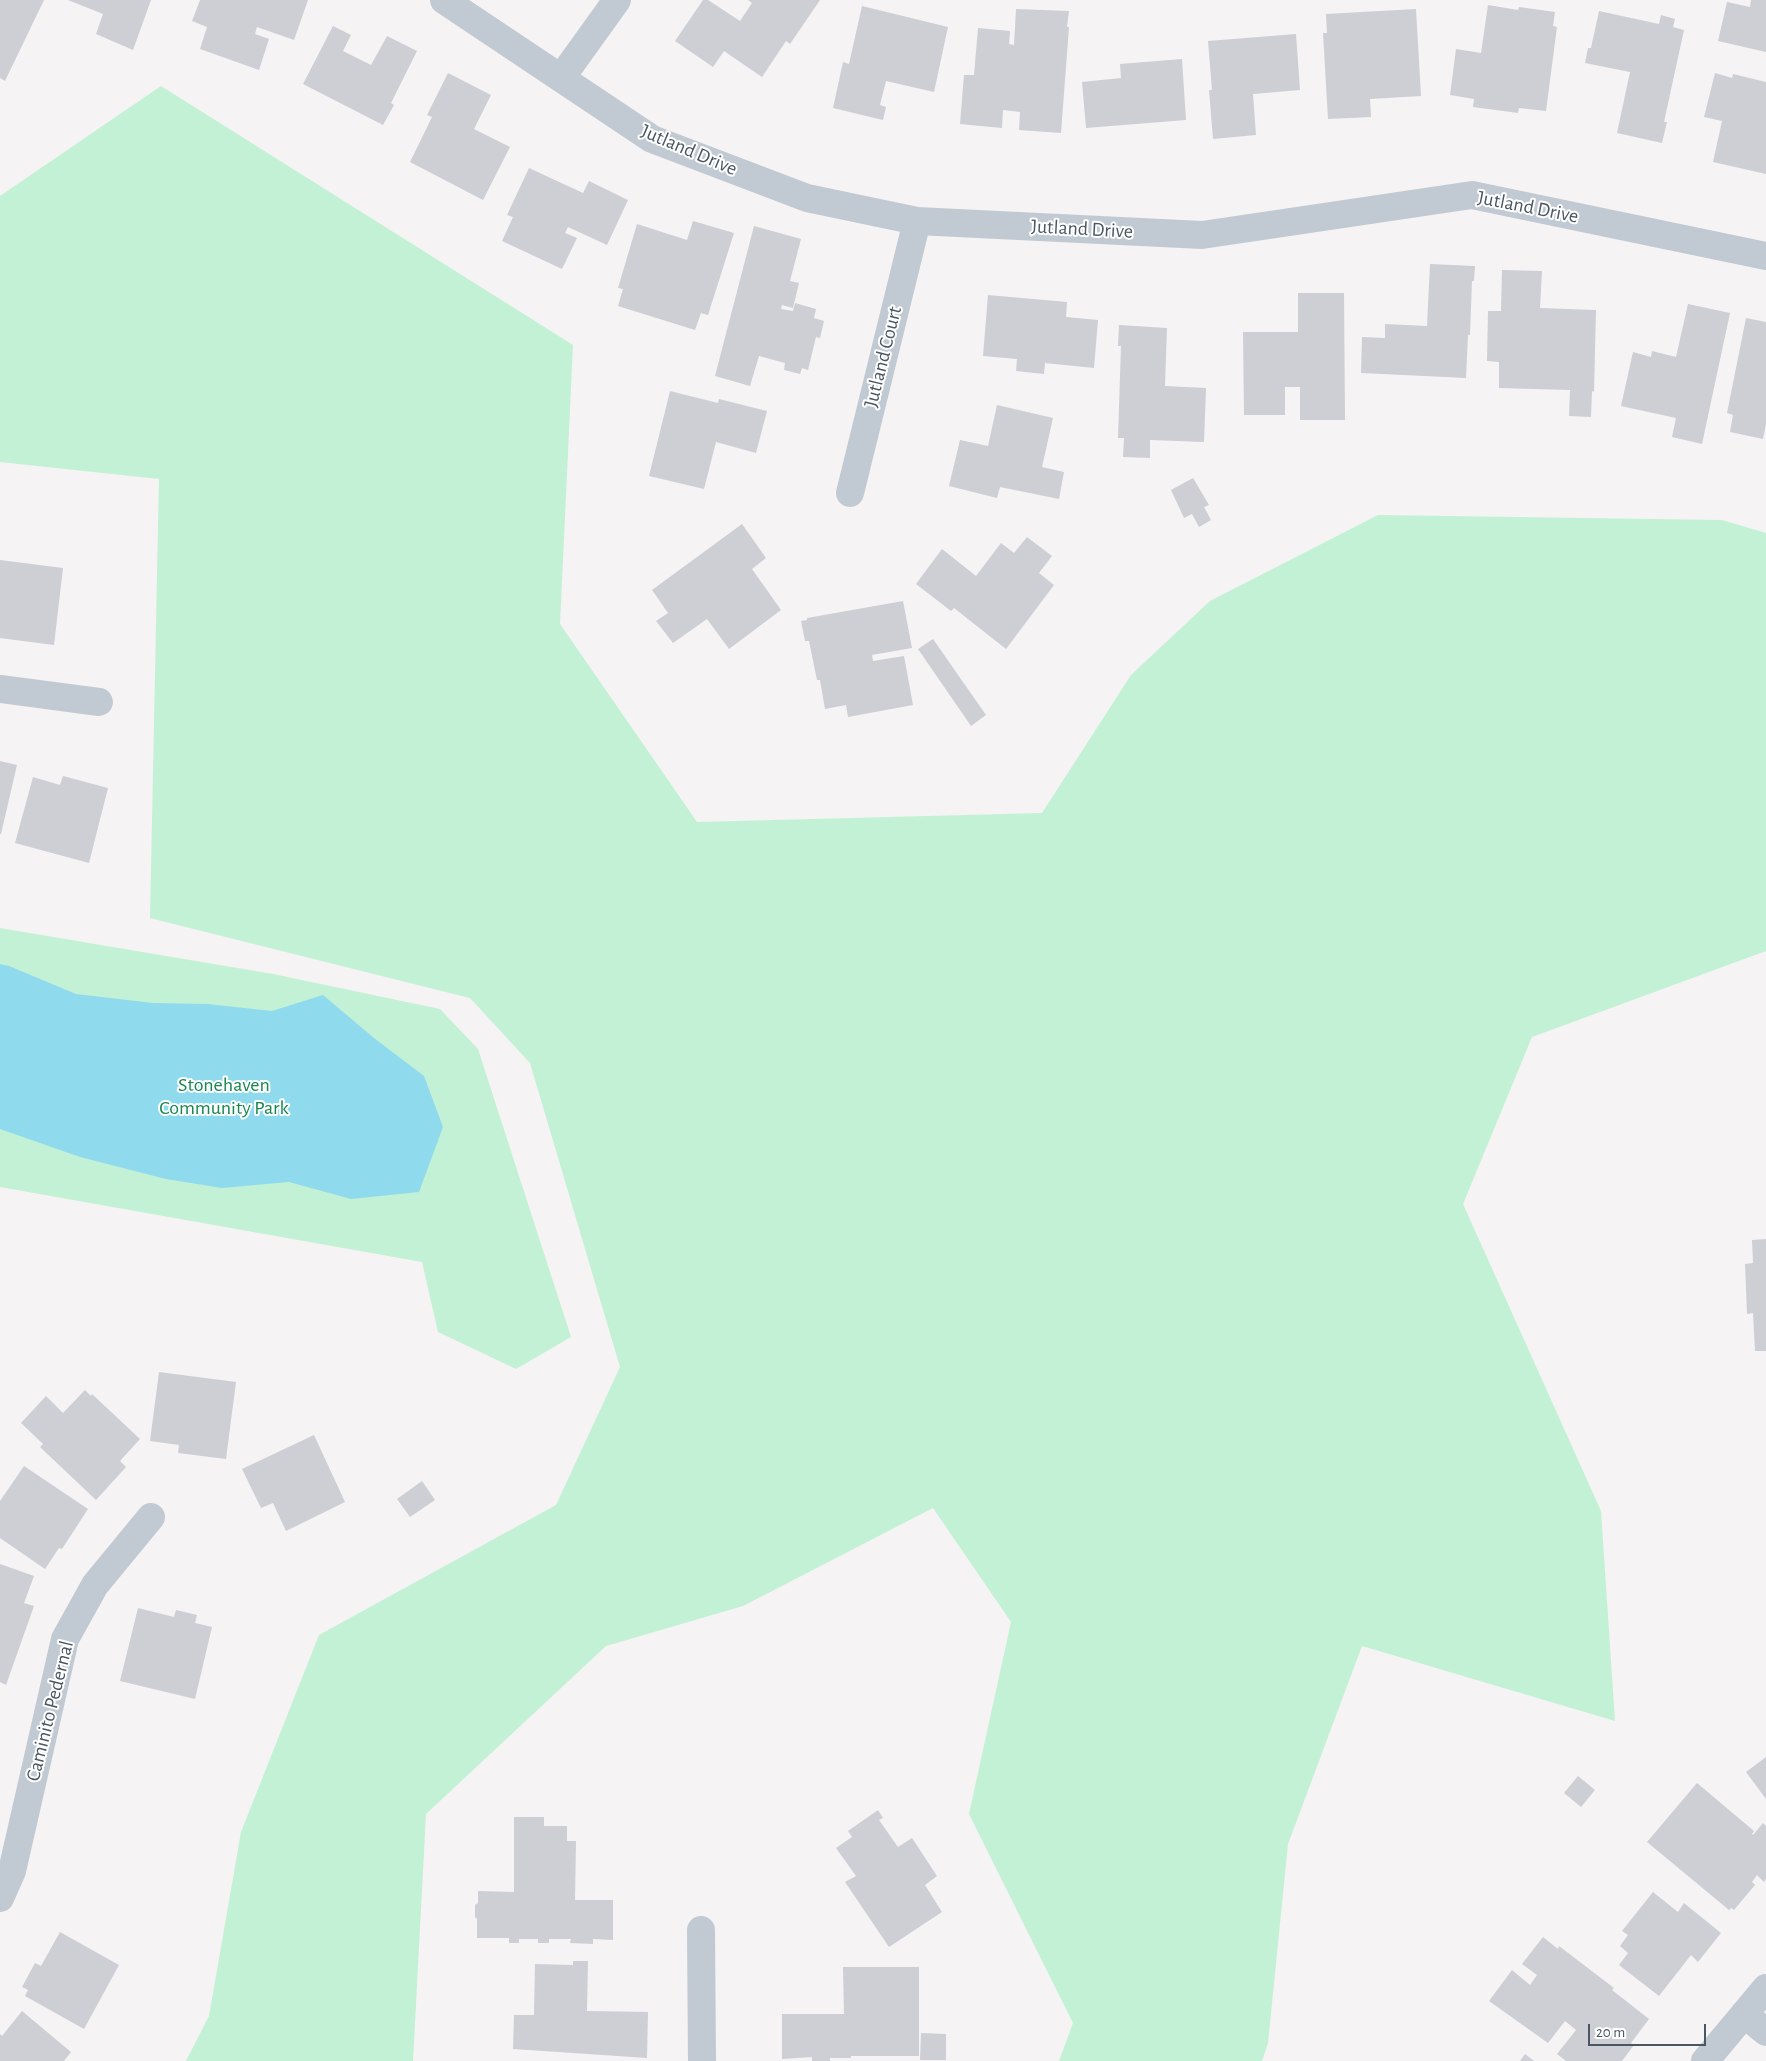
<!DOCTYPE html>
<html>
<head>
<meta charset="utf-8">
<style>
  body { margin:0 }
  #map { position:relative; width:1766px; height:2061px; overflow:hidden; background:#f5f3f3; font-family:"Alegreya Sans",sans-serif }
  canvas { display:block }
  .scale { position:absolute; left:1588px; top:2024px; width:118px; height:22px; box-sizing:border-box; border:2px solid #4a5661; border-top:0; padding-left:6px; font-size:15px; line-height:18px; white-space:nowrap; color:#4a5661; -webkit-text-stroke:4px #fff; paint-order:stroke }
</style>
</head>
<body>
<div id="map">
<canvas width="1766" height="2061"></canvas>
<div class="scale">20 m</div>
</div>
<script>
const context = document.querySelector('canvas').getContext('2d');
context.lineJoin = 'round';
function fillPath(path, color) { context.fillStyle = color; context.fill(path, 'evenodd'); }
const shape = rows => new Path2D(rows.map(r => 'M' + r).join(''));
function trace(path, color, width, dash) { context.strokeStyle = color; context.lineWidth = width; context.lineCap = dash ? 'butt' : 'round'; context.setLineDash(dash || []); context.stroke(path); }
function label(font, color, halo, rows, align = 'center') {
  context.font = font + ' "Alegreya Sans",sans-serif'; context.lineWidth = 4; context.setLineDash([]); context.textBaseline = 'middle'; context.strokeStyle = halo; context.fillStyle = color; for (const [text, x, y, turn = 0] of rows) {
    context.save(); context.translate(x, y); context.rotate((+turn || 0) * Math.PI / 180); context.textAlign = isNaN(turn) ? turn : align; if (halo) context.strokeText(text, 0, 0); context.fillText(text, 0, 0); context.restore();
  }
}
fillPath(shape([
  [161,86,573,345,560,624,697,822,1042,813,1131,675,1210,601,1378,515,1722,520,1766,533,1766,951,1532,1037,1463,1204,1601,1511,1615,1721,1362,1646,1288,1844,1268,2043,1262,2061,1059,2061,1073,2023,969,1814,1011,1622,933,1508,743,1606,606,1646,426,1814,413,2061,186,2061,209,2016,241,1832,319,1635,556,1505,620,1367,530,1063,470,998,150,918,159,479,0,462,0,196],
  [0,928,273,974,440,1009,478,1049,571,1337,516,1369,438,1332,422,1262,0,1187]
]), '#c3f1d5');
fillPath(shape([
  [0,964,9,966,76,994,153,1003,208,1004,272,1011,323,995,374,1038,424,1076,443,1127,419,1192,351,1199,289,1182,222,1188,166,1179,80,1157,0,1129]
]), '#90daee');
fillPath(shape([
  [0,0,44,0,5,81,0,78],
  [68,0,151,0,133,50,96,34,103,14],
  [200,0,308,0,294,40,257,27,255,34,269,39,259,70,200,49,207,27,192,21],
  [703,0,708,0,740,21,752,3,748,0,820,0,790,44,786,41,762,77,724,51,713,67,675,41],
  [1751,0,1766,0,1766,52,1718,41,1727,2,1750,7],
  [1488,5,1518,10,1519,7,1555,12,1553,26,1557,27,1546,111,1519,108,1518,113,1473,107,1474,99,1450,95,1456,49,1481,53],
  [862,6,948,27,934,92,886,81,880,105,886,107,883,120,833,108,843,62,849,64],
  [1016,9,1069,11,1067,27,1069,27,1061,133,1019,130,1020,112,1003,110,1002,128,960,124,964,75,974,75,978,28,1010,31,1009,44,1014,45],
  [1416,9,1421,96,1370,99,1371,117,1328,119,1323,33,1327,33,1326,14],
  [1599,11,1659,24,1661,15,1675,19,1673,27,1684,30,1664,122,1667,122,1662,143,1617,133,1630,72,1585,63,1588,48,1591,48],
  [333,26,351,35,343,51,371,65,387,36,417,51,391,103,394,105,383,125,303,84],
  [1296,34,1300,90,1253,94,1256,135,1213,139,1209,90,1212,90,1208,41],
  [1182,59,1186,120,1086,128,1082,82,1121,78,1120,64],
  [448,73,491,95,474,129,510,147,483,200,410,162,432,117,427,115],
  [1715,73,1732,78,1733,74,1766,82,1766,174,1713,162,1722,121,1704,117],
  [529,168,583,193,589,181,628,200,607,245,568,227,565,233,577,238,562,269,502,241,513,217,507,215],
  [693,221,734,233,708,315,701,313,695,330,618,306,623,289,618,288,637,224,687,240],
  [754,226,801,239,790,281,799,283,793,308,782,305,781,309,793,311,795,303,816,309,814,318,824,321,820,338,816,337,808,370,802,368,800,374,784,370,785,363,759,356,750,386,715,376],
  [1430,264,1475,266,1474,281,1472,281,1470,335,1468,335,1466,378,1361,373,1362,337,1385,338,1385,324,1427,326],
  [1502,270,1542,271,1540,308,1596,310,1594,392,1592,391,1591,417,1569,416,1570,390,1499,388,1499,362,1487,361,1488,311,1501,311],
  [1298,293,1344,293,1345,420,1300,420,1300,387,1285,387,1285,415,1244,415,1243,332,1298,332],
  [988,295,1067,302,1066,317,1098,320,1094,368,1045,363,1044,374,1016,371,1017,359,983,356],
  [1688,304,1730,313,1702,444,1672,437,1676,418,1621,406,1633,352,1651,357,1652,351,1676,357],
  [1746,318,1766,322,1766,424,1763,439,1730,432,1733,415,1727,413],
  [1119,325,1167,328,1165,386,1206,388,1204,442,1150,440,1150,458,1123,457,1124,438,1118,438,1121,346,1118,346],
  [670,391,718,403,719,399,767,411,756,453,716,442,704,489,649,476],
  [997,405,1053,418,1042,467,1064,472,1059,499,1000,487,997,498,949,486,960,440,988,446],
  [1193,478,1209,505,1204,507,1211,520,1199,527,1192,514,1184,518,1171,490],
  [742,524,766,558,752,569,781,610,729,649,707,619,673,643,656,621,668,613,652,590],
  [1027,537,1052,556,1039,573,1054,585,1006,649,954,608,951,611,916,584,942,549,976,576,1001,543,1014,553],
  [0,560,63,568,54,645,0,638],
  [903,601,912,648,872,655,873,661,904,656,913,705,848,717,846,705,825,709,820,680,817,680,809,641,805,641,801,621,807,620,807,618],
  [933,639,986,715,971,726,918,649],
  [0,761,17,765,1,834,0,834],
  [63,776,108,788,89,863,15,843,33,777,60,785],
  [1766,1239,1766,1351,1755,1351,1753,1313,1747,1314,1745,1264,1753,1263,1752,1240],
  [159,1372,236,1382,226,1459,178,1453,179,1445,150,1441],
  [85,1390,91,1396,92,1394,140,1439,120,1461,126,1467,96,1500,40,1447,43,1444,21,1423,46,1396,63,1413],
  [314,1435,345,1502,286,1531,273,1503,261,1508,242,1469],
  [24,1466,88,1509,62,1549,59,1548,45,1569,0,1538,0,1501],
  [422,1481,435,1500,410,1517,397,1499],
  [0,1564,34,1576,24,1603,34,1606,6,1685,0,1682],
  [138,1608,174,1617,176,1610,197,1615,195,1623,212,1627,195,1699,120,1681],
  [1766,1757,1766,1799,1746,1772],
  [1578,1776,1595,1790,1581,1807,1564,1793],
  [1697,1783,1754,1831,1752,1834,1753,1835,1763,1823,1766,1826,1766,1879,1764,1882,1757,1875,1752,1882,1755,1885,1734,1910,1731,1908,1729,1910,1647,1842],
  [878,1810,883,1818,879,1820,898,1847,912,1838,937,1876,925,1885,942,1912,889,1947,845,1882,856,1876,836,1848,852,1837,848,1831],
  [514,1817,544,1817,544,1826,567,1826,567,1841,576,1841,575,1900,613,1900,613,1940,593,1939,593,1944,570,1943,571,1939,549,1939,549,1943,538,1943,538,1939,519,1939,519,1943,509,1943,509,1938,477,1938,477,1919,475,1917,475,1905,478,1903,478,1891,514,1892],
  [1653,1892,1678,1912,1684,1903,1721,1933,1698,1962,1691,1955,1659,1996,1619,1965,1628,1953,1620,1946,1628,1935,1622,1931],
  [60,1932,119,1965,84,2029,25,1996,28,1990,22,1987,35,1963,41,1966],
  [1543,1937,1558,1949,1559,1946,1614,1988,1612,1990,1649,2019,1631,2043,1634,2045,1622,2061,1566,2061,1557,2054,1576,2030,1565,2021,1548,2043,1489,2001,1512,1970,1530,1985,1537,1975,1522,1964],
  [573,1961,588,1961,587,2011,648,2012,647,2058,513,2049,514,2015,534,2015,535,1964,573,1965],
  [843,1967,919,1967,919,2056,851,2056,851,2058,830,2058,830,2061,812,2061,812,2057,782,2059,782,2014,844,2014],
  [22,2011,71,2052,64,2061,0,2061,0,2034,2,2036],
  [921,2033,946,2034,946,2060,920,2060],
  [1525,2054,1534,2061,1520,2061]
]), '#cdcfd5');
trace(shape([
  [561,78,617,0],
  [850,493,917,221],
  [0,689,99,702],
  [0,1898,12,1871,65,1639,95,1585,151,1517],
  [701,1930,702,2061],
  [1744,2014,1766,2032],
  [1705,2061,1766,1988]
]), '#c1cad2', 28);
trace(shape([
  [444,0,652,139,807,198,917,221,1202,235,1472,195,1766,256]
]), '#c1cad2', 28);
label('20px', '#4a5661', '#fff', [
  ["Jutland Drive",689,150,23],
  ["Jutland Drive",1528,207,11],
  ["Jutland Drive",1082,229,3],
  ["Jutland Court",883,357,-76],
  ["Caminito Pedernal",50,1711,-76]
]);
label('20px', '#17864f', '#fff', [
  ["Stonehaven",224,1085],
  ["Community Park",224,1108]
]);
</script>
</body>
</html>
